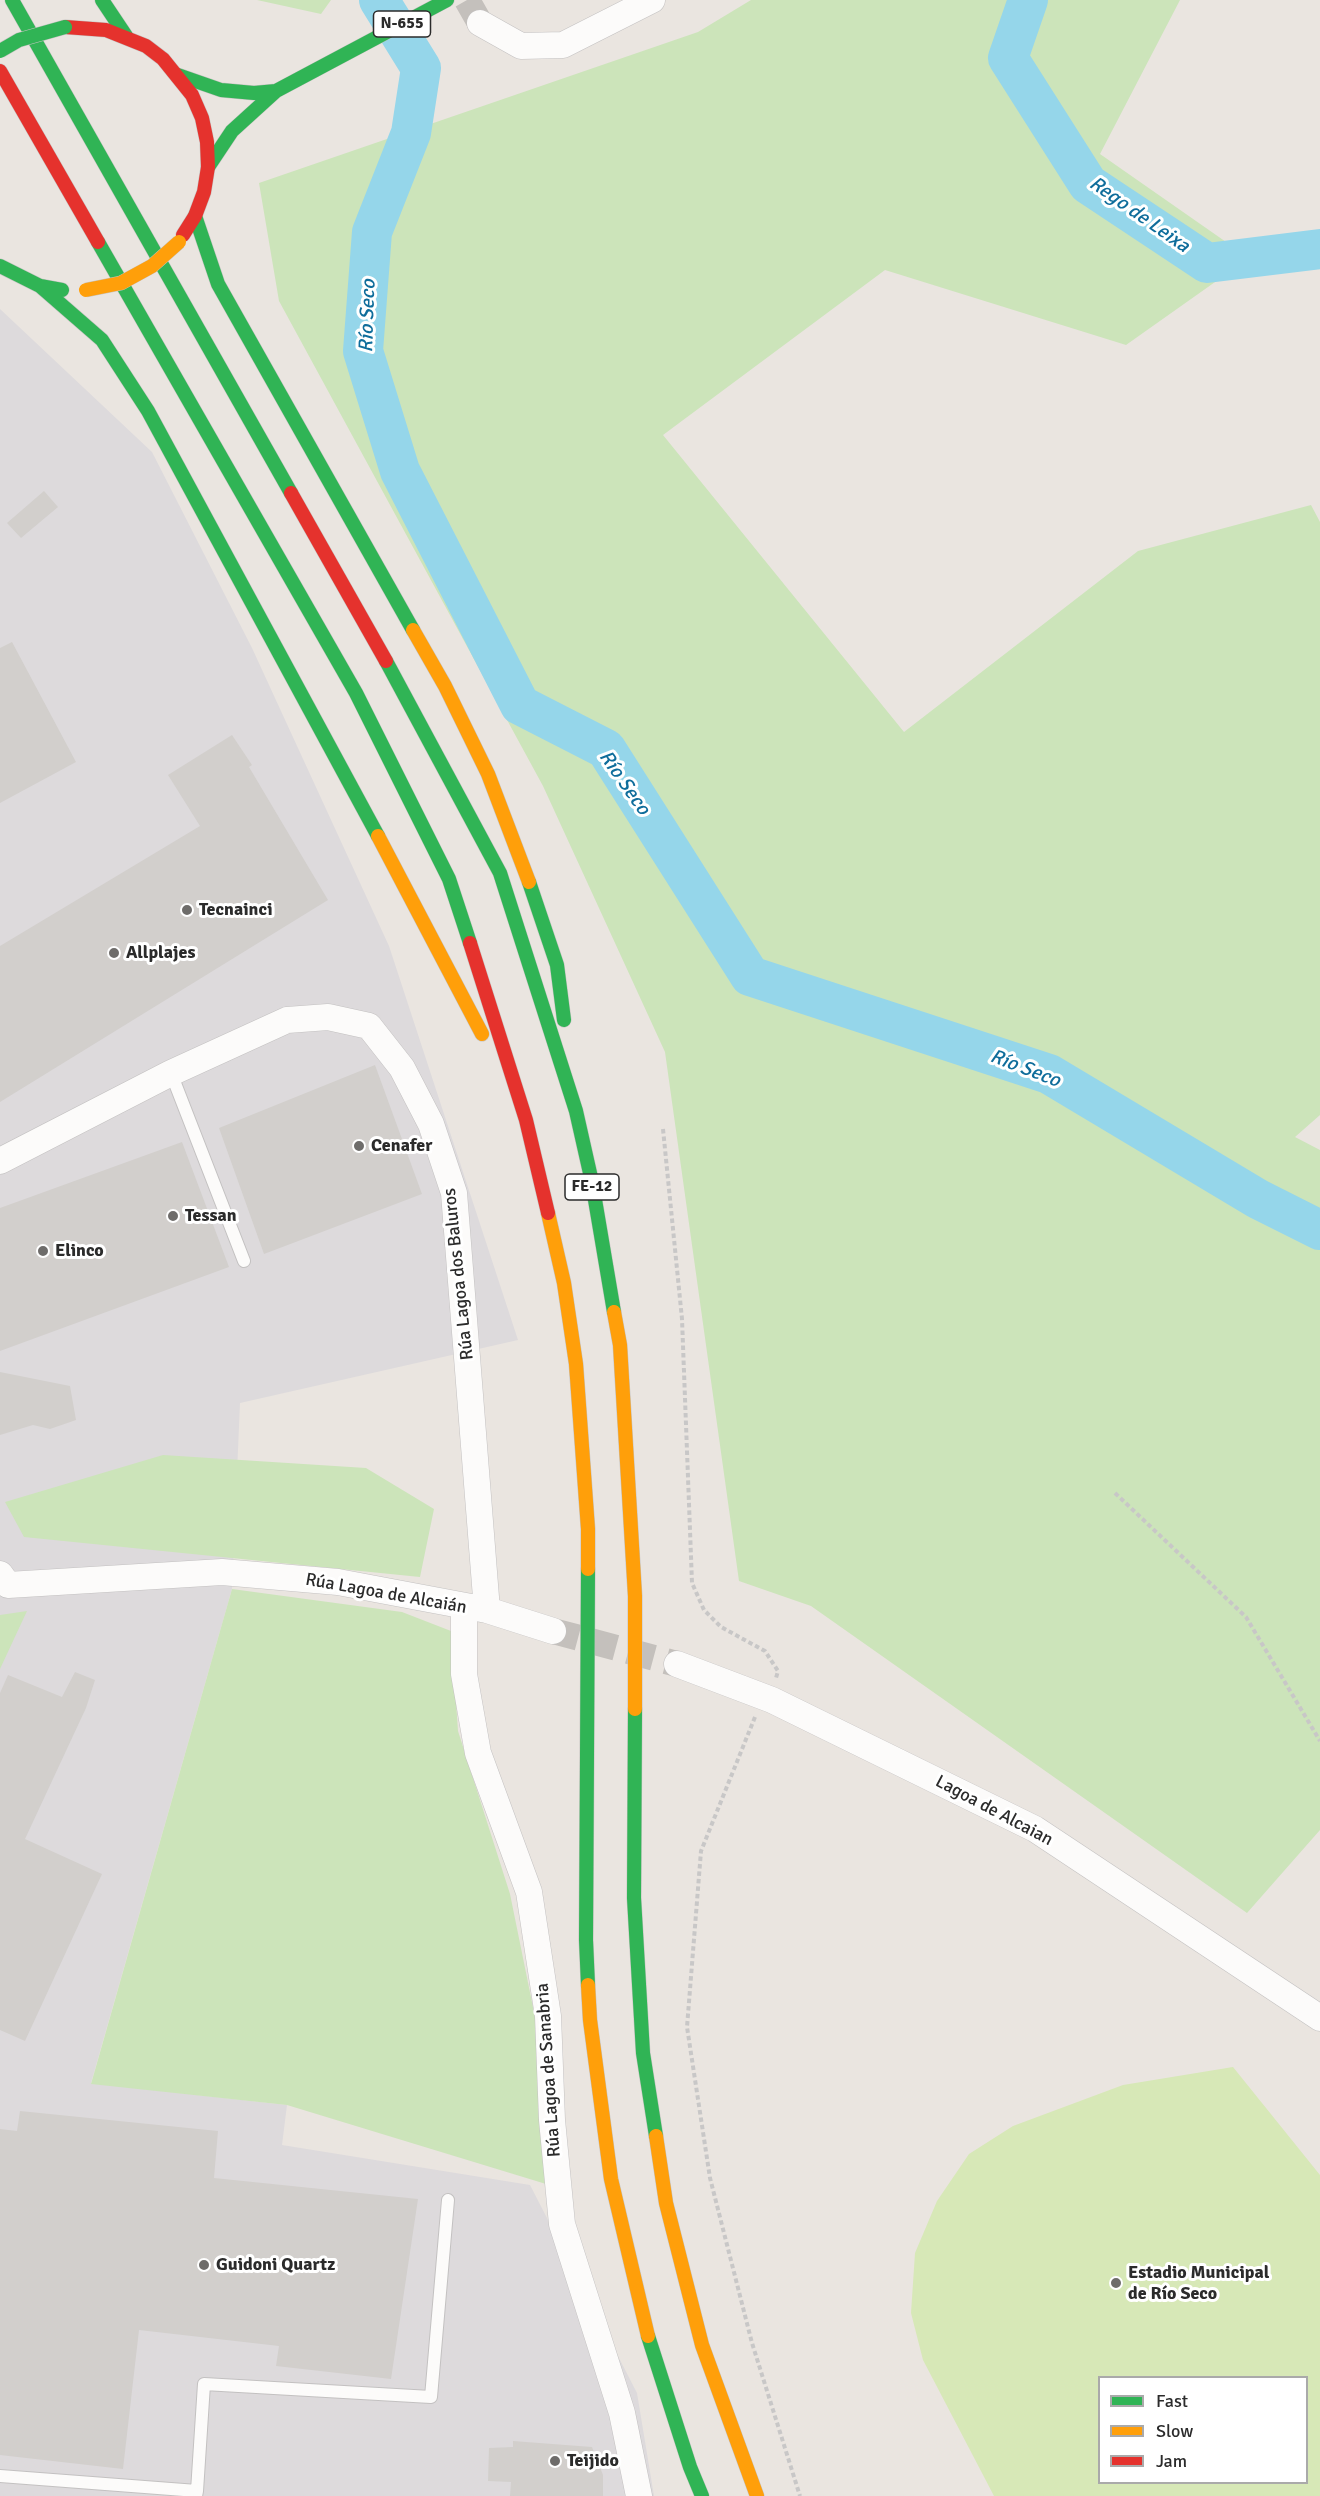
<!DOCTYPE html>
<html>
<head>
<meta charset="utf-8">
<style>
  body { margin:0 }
  #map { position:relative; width:1320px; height:2496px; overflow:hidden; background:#eae5e0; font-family:Signika,sans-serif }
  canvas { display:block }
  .legend { position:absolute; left:1098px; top:2376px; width:210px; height:108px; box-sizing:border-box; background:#fff; border:2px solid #aaa; margin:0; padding:8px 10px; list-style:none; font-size:18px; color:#2b2b2b }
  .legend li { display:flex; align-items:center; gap:12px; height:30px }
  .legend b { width:30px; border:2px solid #aaa }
</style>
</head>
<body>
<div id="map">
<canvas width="1320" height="2496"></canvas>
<ul class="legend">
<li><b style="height:8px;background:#30b455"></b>Fast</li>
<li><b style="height:8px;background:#ff9f0a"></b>Slow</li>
<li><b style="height:8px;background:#e5322d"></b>Jam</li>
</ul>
</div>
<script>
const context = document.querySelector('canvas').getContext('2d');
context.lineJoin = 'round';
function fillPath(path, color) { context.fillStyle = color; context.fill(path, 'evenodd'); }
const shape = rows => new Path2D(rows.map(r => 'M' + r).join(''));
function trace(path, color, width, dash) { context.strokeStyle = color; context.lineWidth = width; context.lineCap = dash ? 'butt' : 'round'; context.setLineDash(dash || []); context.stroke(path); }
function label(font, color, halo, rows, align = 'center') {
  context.font = font + ' Signika,sans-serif'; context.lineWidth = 6; context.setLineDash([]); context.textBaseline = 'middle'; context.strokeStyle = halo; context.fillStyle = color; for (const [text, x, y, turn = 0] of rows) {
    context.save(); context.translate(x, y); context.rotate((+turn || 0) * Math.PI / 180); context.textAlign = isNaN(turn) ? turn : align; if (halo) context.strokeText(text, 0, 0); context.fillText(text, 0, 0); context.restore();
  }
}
fillPath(shape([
  [0,309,152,452,252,648,389,946,518,1340,240,1403,232,1589,91,2083,287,2105,282,2145,530,2185,637,2393,654,2496,0,2496]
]), '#dddadc');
fillPath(shape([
  [257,0,331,0,321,14],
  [751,0,1180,0,1100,154,1249,258,1126,345,885,270,663,435,904,732,1138,551,1311,505,1320,522,1320,1115,1295,1137,1320,1150,1320,1830,1247,1913,811,1606,739,1581,665,1052,543,786,279,301,259,183,698,32],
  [163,1455,366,1468,434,1509,420,1577,24,1537,5,1502],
  [232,1589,402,1612,451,1631,458,1731,510,1894,535,2017,546,2184,287,2105,91,2084],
  [27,1611,0,1669,0,1615]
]), '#cce4ba');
fillPath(shape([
  [1233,2067,1320,2175,1320,2496,994,2496,923,2360,911,2313,915,2253,937,2201,969,2154,1013,2126,1123,2085],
  [1100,2378,1306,2378,1306,2482,1100,2482]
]), '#d7e8b7');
trace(shape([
  [379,0,421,68,411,133,372,232,363,351,400,471,520,705,606,749,750,976,1049,1074,1258,1199,1320,1230],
  [1028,0,1008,58,1088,184,1207,263,1320,249]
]), '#95d6ea', 40);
fillPath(shape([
  [44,491,58,507,21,538,7,523],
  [12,642,76,762,0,803,0,648],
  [232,735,252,765,249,767,328,900,0,1102,0,946,200,826,168,775],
  [375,1065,422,1194,264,1254,219,1128],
  [182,1142,229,1267,0,1351,0,1208],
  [0,1372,70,1386,76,1420,50,1429,33,1425,0,1435],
  [75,1672,95,1680,86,1708,25,1839,102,1874,25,2041,0,2030,0,1693,8,1675,62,1697],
  [20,2111,218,2131,214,2178,418,2199,391,2379,276,2366,279,2346,139,2330,123,2469,0,2455,0,2129,17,2131],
  [513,2441,592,2447,603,2475,603,2496,510,2496,511,2482,488,2481,489,2448,513,2447]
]), '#d2cfcc');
trace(shape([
  [467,0,480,23],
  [553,1631,677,1664]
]), '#c4c0bc', 26, [26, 13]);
const lane = shape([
  [171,1073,244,1261],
  [0,2476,197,2491,196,2496],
  [197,2491,204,2384,431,2397,448,2200]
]);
const street = shape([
  [480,23,521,46,563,45,652,0],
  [0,1161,171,1073,287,1020,328,1017,369,1026,402,1068,431,1124,454,1193,487,1610],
  [0,1574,8,1585,222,1572,338,1582,487,1610,553,1631],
  [464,1608,464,1674,478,1753,529,1892,548,2016,552,2120,562,2224,622,2413,639,2496],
  [677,1664,772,1700,1035,1829,1320,2018]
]);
const fast = shape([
  [12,0,291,493],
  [102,0,126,36],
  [178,75,221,90,254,93,276,91],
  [208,167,232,131,276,91,447,0],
  [195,216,218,284,413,630],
  [98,242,356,693,449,879,470,943],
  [0,266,40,286,62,290],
  [40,286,102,340,148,411,378,836],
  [386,661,500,873,576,1111,592,1182,614,1312],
  [529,882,557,965,564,1020],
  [588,1569,586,1940,588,1985],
  [635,1709,634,1898,643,2053,656,2136],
  [648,2336,690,2467,702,2496]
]);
const slow = shape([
  [413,630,445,686,488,774,529,882],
  [378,836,482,1034],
  [548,1213,564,1283,576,1364,588,1529,588,1569],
  [614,1312,620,1345,635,1596,635,1709],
  [588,1985,590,2020,611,2179,648,2336],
  [656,2136,666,2203,702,2345,757,2496]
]);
const jam = shape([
  [65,27,106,30,146,46,163,59,192,95,202,118,207,142,208,167,204,192,195,216,183,235],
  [0,71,98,242],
  [291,493,386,661],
  [470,943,526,1120,548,1213]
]);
trace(lane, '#c3c1c1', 14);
trace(street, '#c3c1c1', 27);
trace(fast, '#c5c3c1', 15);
trace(slow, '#c5c3c1', 15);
trace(jam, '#c5c3c1', 15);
trace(shape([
  [663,1129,682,1319,692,1583,704,1610,721,1627,765,1651,778,1671,776,1678],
  [1115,1493,1246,1617,1320,1741],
  [755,1717,701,1851,687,2027,710,2178,752,2343,800,2496]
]), '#c8c7c7', 4, [4.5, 3]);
trace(lane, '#fcfbfa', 12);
trace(street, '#fcfbfa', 26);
trace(fast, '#30b455', 14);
trace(slow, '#ff9f0a', 14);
trace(jam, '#e5322d', 14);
const fastBridge = shape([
  [0,51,19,40,65,27]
]);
const slowBridge = shape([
  [86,290,121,283,152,266,179,242]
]);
trace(fastBridge, '#c5c3c1', 15, []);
trace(slowBridge, '#c5c3c1', 15, []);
trace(fastBridge, '#30b455', 14);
trace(slowBridge, '#ff9f0a', 14);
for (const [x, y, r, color] of [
  [187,910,6,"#6e6c6a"],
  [114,953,6,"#6e6c6a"],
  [359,1146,6,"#6e6c6a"],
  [173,1216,6,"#6e6c6a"],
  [43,1251,6,"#6e6c6a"],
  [204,2265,6,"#6e6c6a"],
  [1116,2283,6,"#6e6c6a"],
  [555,2461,6,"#6e6c6a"]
]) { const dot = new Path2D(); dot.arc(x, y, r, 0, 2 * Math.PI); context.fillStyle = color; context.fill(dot); trace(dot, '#fff', 2); }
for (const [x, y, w] of [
  [402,24,57],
  [592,1187,54]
]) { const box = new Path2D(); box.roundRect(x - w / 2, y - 13, w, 26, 4.5); context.fillStyle = '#fff'; context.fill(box); trace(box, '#2b2b2b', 1.5); }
label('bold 16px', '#2b2b2b', null, [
  ["N-655",402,24],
  ["FE-12",592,1187]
]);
label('bold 18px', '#2b2b2b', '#fff', [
  ["Tecnainci",199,910],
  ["Allplajes",126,953],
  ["Cenafer",371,1146],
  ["Tessan",185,1216],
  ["Elinco",55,1251],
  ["Guidoni Quartz",216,2265],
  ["Estadio Municipal",1128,2273],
  ["de Río Seco",1128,2294],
  ["Teijido",567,2461]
], 'left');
label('18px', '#2b2b2b', '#fff', [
  ["Rúa Lagoa dos Baluros",459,1274,-96],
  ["Rúa Lagoa de Alcaián",386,1594,10],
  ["Lagoa de Alcaian",994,1811,28],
  ["Rúa Lagoa de Sanabria",549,2070,-94]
]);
label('italic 20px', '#0f6d9b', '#fff', [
  ["Rego de Leixa",1139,215,35],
  ["Río Seco",368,316,-88],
  ["Río Seco",624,783,55],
  ["Río Seco",1025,1069,21]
]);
</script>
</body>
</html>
